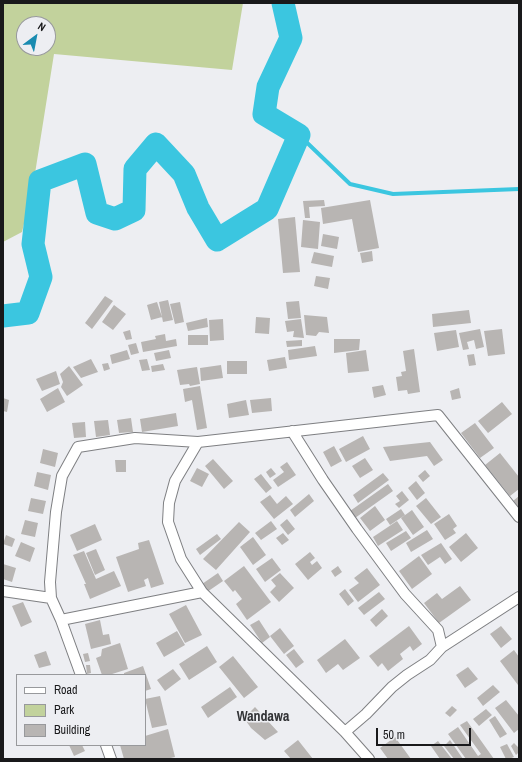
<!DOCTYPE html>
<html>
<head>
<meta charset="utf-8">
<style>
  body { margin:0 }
  #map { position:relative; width:522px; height:762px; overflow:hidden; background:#edeef2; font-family:"Archivo Narrow",sans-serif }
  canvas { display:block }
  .frame { position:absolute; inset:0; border:4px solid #19191b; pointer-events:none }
  .legend { position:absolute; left:16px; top:674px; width:130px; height:72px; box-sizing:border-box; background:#edeef2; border:1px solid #98999c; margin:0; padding:5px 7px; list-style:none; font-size:12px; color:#19191b }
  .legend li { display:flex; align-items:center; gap:8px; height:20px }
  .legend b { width:20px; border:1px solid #98999c }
  .north { position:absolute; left:16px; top:16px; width:40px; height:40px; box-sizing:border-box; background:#edeef2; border:1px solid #98999c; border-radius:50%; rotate:32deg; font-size:11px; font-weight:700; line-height:16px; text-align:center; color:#19191b }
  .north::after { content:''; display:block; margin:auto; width:14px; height:18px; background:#198bb0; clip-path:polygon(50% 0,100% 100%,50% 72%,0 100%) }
  .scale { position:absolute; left:376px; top:728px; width:95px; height:18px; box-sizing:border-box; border:2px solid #19191b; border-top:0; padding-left:5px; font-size:12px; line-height:14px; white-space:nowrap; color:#19191b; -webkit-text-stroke:3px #edeef2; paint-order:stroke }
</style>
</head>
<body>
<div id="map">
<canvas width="522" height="762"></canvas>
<div class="frame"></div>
<ul class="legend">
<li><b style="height:5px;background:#fff"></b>Road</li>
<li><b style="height:11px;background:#c2d29c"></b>Park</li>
<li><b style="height:11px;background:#b8b5b3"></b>Building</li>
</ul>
<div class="north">N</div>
<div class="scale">50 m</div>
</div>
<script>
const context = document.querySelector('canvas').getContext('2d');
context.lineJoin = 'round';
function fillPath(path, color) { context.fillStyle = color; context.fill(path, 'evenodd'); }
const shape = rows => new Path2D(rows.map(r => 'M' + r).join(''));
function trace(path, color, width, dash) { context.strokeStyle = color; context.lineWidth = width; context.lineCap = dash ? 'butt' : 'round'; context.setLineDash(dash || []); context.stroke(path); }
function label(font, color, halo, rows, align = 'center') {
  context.font = font + ' "Archivo Narrow",sans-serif'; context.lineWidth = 3; context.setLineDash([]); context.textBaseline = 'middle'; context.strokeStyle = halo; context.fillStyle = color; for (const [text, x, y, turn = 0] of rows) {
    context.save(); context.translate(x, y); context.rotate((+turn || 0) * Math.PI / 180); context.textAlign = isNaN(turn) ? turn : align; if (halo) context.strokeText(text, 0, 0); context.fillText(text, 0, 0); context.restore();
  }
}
fillPath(shape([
  [3,3,243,3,232,70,54,54,33,186,22,232,3,242],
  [24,24,48,24,48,48,24,48]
]), '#c2d29c');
trace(shape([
  [299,135,350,184,393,194,519,189]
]), '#3bc6e0', 4);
trace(shape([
  [3,316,28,313,41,277,33,244,40,181,85,164,97,213,115,219,134,210,135,169,156,144,184,174,198,208,217,240,267,209,299,135,264,114,268,87,291,38,283,3]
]), '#3bc6e0', 23);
fillPath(shape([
  [324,200,325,206,309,207,310,218,305,218,303,201],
  [370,200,379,248,358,252,352,219,323,224,321,208],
  [295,217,300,272,283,273,278,219],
  [303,220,320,222,318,249,301,247],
  [323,234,339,237,337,249,321,246],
  [372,251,373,261,362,263,360,253],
  [314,252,334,256,332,267,311,263],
  [316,276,330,278,328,289,314,286],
  [105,296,113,301,92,329,85,323],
  [168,300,173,320,163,322,159,302],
  [299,301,301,318,288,319,286,302],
  [157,302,162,317,151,320,147,305],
  [180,302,184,322,175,324,170,304],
  [114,305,126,314,113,330,102,322],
  [469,310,471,323,433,327,432,314],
  [304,315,327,317,329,333,319,332,316,336,306,335],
  [256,317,270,318,269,334,255,333],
  [207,318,208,327,188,331,186,323],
  [223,319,224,340,210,341,209,320],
  [301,319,304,338,293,337,294,331,287,332,285,321],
  [480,329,484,347,476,349,474,340,467,342,469,349,463,350,459,333],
  [502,329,505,354,488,356,484,331],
  [130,330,132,339,126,340,123,332],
  [456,330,459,347,437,351,434,333],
  [165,334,166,341,176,339,177,346,143,352,141,342,156,339,155,336],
  [188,335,208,335,208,345,188,345],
  [334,339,360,339,359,350,334,353],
  [302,340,302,346,287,347,286,341],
  [136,343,139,353,131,355,128,345],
  [315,346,317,356,289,360,288,350],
  [414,349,420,392,408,394,407,390,398,391,396,377,402,376,401,372,406,371,403,351],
  [127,350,130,359,112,364,110,355],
  [169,350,171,358,156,361,154,353],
  [366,350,369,371,348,373,346,353],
  [474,354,476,365,469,366,467,355],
  [285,357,287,368,269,371,267,360],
  [91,359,98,372,81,378,73,367],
  [147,359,150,370,142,371,139,360],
  [227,361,247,361,247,374,227,374],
  [108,363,110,369,104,371,102,364],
  [163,364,165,370,152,372,151,366],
  [221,365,223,378,201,381,200,368],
  [69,366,83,385,67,396,61,387,63,382,60,374],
  [197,367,200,384,190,386,189,384,180,385,177,370],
  [56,371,60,384,42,391,36,379],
  [383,385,386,395,374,398,372,387],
  [200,386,207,428,197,430,192,400,185,402,183,389],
  [58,388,65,402,47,412,40,399],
  [459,388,461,398,452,400,450,391],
  [3,398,9,400,7,412,3,411],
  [271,398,272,411,252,413,250,400],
  [246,400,249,415,229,418,227,404],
  [502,402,512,414,488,433,478,421],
  [176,413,178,426,142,432,140,419],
  [131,418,133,432,119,433,117,420],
  [108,420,110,435,96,437,94,421],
  [85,422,86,437,74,438,72,423],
  [475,423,494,448,480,458,461,433],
  [363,436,370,449,346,462,339,449],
  [430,442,443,460,434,466,427,456,390,461,383,447],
  [334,446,342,461,331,467,323,452],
  [43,449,58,453,55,467,40,463],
  [500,453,519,477,519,489,510,496,485,465],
  [365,458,373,470,360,478,352,466],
  [213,459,233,481,224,489,205,466],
  [115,460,126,460,126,472,116,472],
  [287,462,296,475,278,487,273,480,284,472,280,467],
  [197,468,209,474,202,487,190,481],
  [271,468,276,474,270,478,266,472],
  [425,470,430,476,423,482,418,476],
  [37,472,51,475,48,490,34,486],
  [383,473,389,480,358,503,353,495],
  [261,474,272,488,266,493,254,479],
  [416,481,425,493,417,500,408,488],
  [388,484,393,491,355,518,350,511],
  [402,491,409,500,399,508,395,504,400,501,396,496],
  [309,494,314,501,295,517,290,510],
  [270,495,277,504,286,496,293,504,274,519,260,502],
  [519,496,519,508,513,501],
  [31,498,46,501,43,514,28,511],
  [426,498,441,517,431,524,416,506],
  [375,506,385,520,370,531,360,518],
  [401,509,405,515,390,525,386,519],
  [412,510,424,527,413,535,401,518],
  [449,514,457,526,453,529,456,533,445,540,434,524],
  [287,519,295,529,288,535,280,525],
  [25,520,38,523,35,537,21,534],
  [271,521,277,529,261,540,255,533],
  [397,521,403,530,378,546,373,537],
  [239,522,250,532,216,570,203,559],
  [95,524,102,540,77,551,70,535],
  [427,530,433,539,411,552,406,543],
  [406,531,411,538,391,551,386,543],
  [283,533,289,540,282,545,276,538],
  [466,533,478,548,461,562,449,547],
  [217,534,221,539,200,555,196,549],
  [6,535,15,539,12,547,3,544],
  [253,537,266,555,253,565,240,547],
  [149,540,164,584,151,588,148,578,144,580,146,586,128,592,116,557,139,549,138,543],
  [21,542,35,548,30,562,15,556],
  [441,543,452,559,445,564,440,557,428,565,421,555],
  [96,549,105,570,95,575,86,553],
  [84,551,96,579,114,571,121,586,90,599,84,584,86,584,73,555],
  [310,552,315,558,310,562,312,565,317,561,322,568,308,580,295,564],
  [419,556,432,574,412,589,399,571],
  [272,558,281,570,265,582,256,569],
  [3,564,16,568,12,582,3,579],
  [244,566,271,602,247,620,236,604,242,599,235,590,233,592,224,581],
  [338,566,342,572,335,577,331,571],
  [367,568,380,585,358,602,349,590,359,583,354,578],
  [218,573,223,581,207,592,202,584],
  [280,573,294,588,279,602,270,592,276,586,271,580],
  [460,586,471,600,439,623,424,603,437,593,442,599],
  [345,589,354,601,348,606,339,594],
  [379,592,385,599,364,615,358,608],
  [23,602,32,622,21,627,12,606],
  [186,605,202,635,185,643,169,614],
  [382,609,388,616,376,627,370,620],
  [100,620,103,635,109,634,111,644,91,649,85,624],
  [259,620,270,637,262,643,250,625],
  [409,626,422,644,413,651,410,646,400,654,403,659,388,671,382,663,378,667,369,656],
  [501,626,512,639,501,648,490,634],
  [280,628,294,646,284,654,270,636],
  [177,631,185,645,164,657,156,643],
  [345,639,360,658,343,670,338,664,326,673,317,660],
  [120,643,128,669,109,675,102,675,96,658,101,656,102,649],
  [207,646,217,662,189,680,179,664],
  [294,649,304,662,296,668,286,655],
  [514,650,519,657,519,684,518,685,500,661],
  [46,651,51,665,39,668,34,655],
  [88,653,90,661,85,662,83,654],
  [233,656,258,687,244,698,219,667],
  [86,665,90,665,91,673,87,674],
  [143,666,151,689,145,691,145,675,124,675,124,673],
  [468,667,478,679,465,688,456,675],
  [173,669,181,679,165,691,157,680],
  [493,685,500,692,483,706,477,698],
  [230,687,237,697,208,718,201,707],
  [160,696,167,725,152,728,145,699],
  [506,700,519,716,519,729,514,733,495,708],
  [452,706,457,710,450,717,445,713],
  [255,707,278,732,265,740,251,728,244,718],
  [486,709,492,715,479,726,473,719],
  [495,716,507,734,500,738,489,720],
  [467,721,494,759,466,759,448,734,458,727,478,756,481,754,460,725],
  [168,729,175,757,166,759,124,759,120,745,145,745,145,736],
  [395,737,411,759,388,759,380,748],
  [298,740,313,759,291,759,284,751],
  [450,740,463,759,454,759,444,746],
  [438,741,452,759,440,759,431,746],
  [514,743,519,748,519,752,516,755,511,746],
  [507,744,514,757,509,759,506,759,500,747],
  [69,745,82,745,85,751,74,756]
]), '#b8b5b3');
const street = shape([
  [292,431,323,480,357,529,405,594,438,630,442,647,430,660,407,675,392,687,366,714,345,732],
  [3,591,51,598],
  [61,620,202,592],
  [442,647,519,597],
  [81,675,61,620,51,598,50,582,56,512,62,476,78,447,135,438,198,442],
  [106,745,111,759],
  [369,759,345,732,202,592,181,559,168,522,169,503,175,481,198,442,438,415,519,517]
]);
trace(street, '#7e7f82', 12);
trace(street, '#fff', 10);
label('bold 14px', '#323336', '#edeef2', [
  ["Wandawa",263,717]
]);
</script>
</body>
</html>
